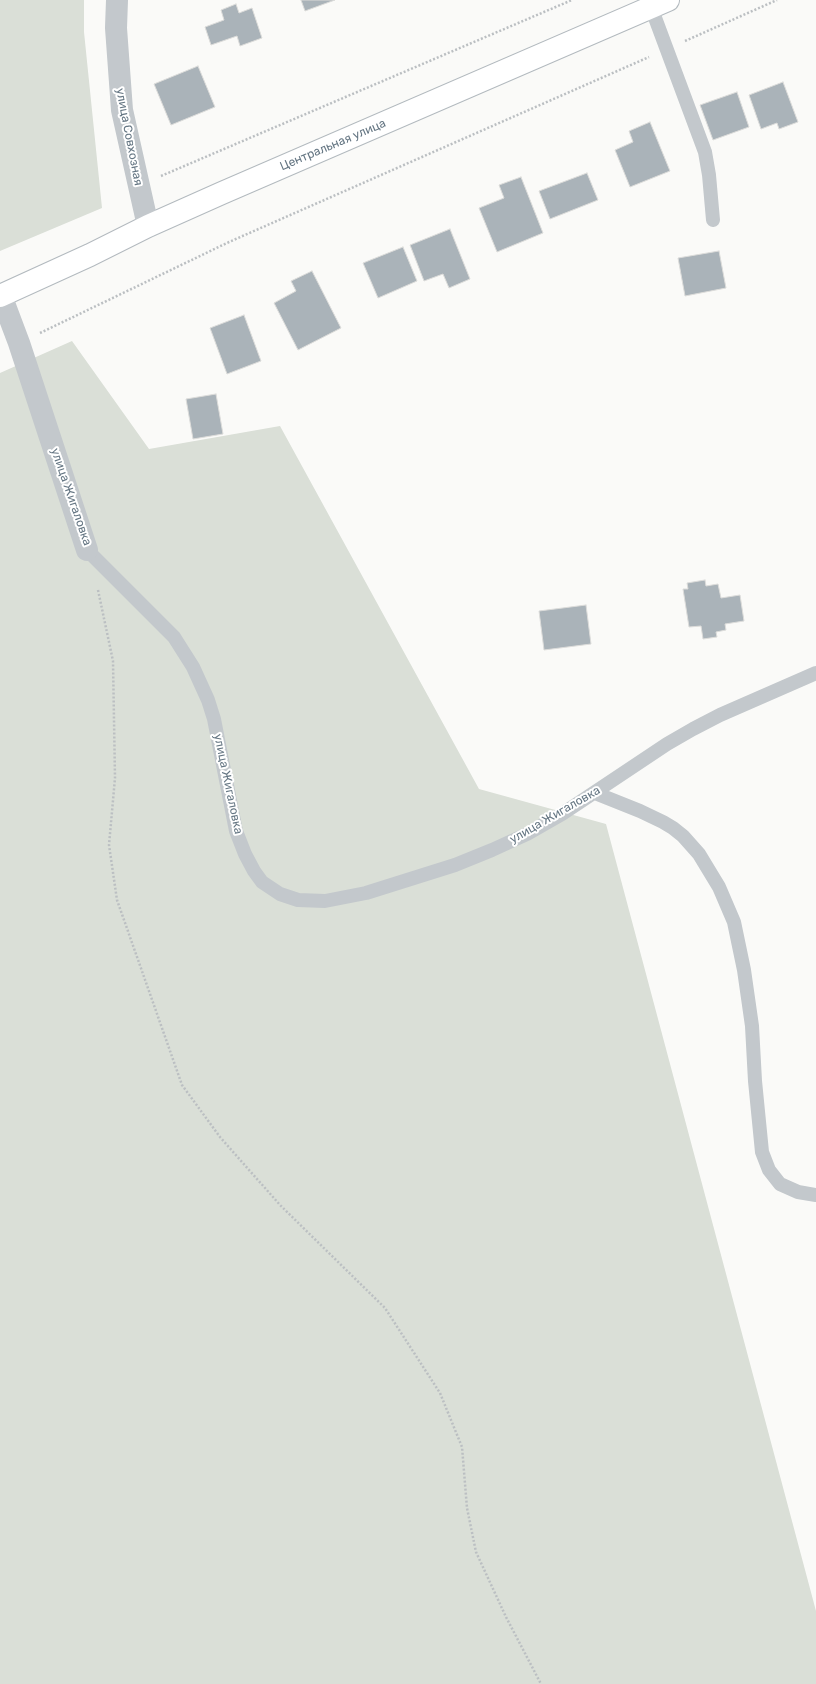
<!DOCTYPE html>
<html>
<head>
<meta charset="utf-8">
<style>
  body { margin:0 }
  canvas { display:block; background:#fafaf8 }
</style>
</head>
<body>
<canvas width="816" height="1684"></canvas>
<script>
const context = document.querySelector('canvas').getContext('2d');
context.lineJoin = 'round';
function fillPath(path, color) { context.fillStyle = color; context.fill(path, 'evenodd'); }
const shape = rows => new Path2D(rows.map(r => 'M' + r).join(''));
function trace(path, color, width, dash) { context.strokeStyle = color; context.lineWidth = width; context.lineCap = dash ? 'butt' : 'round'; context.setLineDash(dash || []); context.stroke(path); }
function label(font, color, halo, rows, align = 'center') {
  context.font = font + ' Rubik,sans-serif'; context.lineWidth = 4; context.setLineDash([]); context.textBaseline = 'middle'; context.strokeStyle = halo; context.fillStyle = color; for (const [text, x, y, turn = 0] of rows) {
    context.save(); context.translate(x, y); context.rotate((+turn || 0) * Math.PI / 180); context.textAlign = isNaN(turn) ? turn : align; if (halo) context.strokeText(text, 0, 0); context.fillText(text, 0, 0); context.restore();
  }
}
fillPath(shape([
  [0,0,84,0,84,32,102,208,0,251],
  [72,341,149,449,280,426,479,789,606,824,816,1611,816,1684,0,1684,0,373]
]), '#dadfd7');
const building = shape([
  [301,0,335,0,305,11,301,0],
  [236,4,239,13,252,8,262,38,240,46,237,36,211,45,205,27,224,20,221,10,236,4],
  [198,66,215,107,171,125,154,84,198,66],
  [783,82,798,122,779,129,777,123,761,129,749,95,783,82],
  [737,92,749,127,713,140,700,105,737,92],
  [650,122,670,171,630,187,615,150,633,142,629,131,650,122],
  [587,173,598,200,550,219,539,191,587,173],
  [521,177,543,233,497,252,479,208,504,198,499,185,521,177],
  [450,229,470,279,449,288,443,274,424,281,410,245,450,229],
  [403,247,417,281,378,298,363,263,403,247],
  [719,251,726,288,685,296,678,258,719,251],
  [312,271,341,328,298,350,274,303,296,291,291,281,312,271],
  [244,315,261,361,227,374,210,328,244,315],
  [216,394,223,434,193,439,186,399,216,394],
  [705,580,706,586,718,584,721,598,740,595,744,621,725,624,726,630,716,632,717,637,703,639,701,626,689,627,683,589,688,589,687,583,705,580],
  [586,605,591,644,544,650,539,611,586,605]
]);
fillPath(building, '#aab3b9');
trace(building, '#dcdcda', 1);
const secondary = shape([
  [0,296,90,255,148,226,222,193,668,0]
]);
trace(secondary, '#b3babf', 24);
trace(shape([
  [685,41,777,0],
  [161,176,572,0],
  [40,333,229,242,649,57],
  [98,590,113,661,115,778,109,845,117,900,182,1085,220,1137,280,1205,385,1308,440,1393,462,1447,467,1508,476,1552,506,1617,541,1684]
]), '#bbbfc2', 2.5, [2, 2]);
trace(shape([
  [651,7,705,152,709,175,713,220],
  [87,550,174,637,193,667,208,700,214,719,236,831,245,854,254,871,262,882,280,894,298,900,325,901,366,893,455,865,492,850,527,834,562,814,667,744,693,729,720,715,816,673],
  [595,793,640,811,663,822,673,828,683,836,699,854,719,887,734,922,744,970,752,1026,755,1081,762,1152,769,1170,780,1184,798,1192,816,1195]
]), '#c3c8cc', 14);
trace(shape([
  [117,0,116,28,122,110,148,226],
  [1,295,19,343,87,550]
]), '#c3c8cc', 22);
trace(secondary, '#fff', 22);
label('12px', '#657683', '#fff', [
  ["улица Совхозная",129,137,79],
  ["Центральная улица",333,145,-23],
  ["улица Жигаловка",71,497,71],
  ["улица Жигаловка",228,784,78],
  ["улица Жигаловка",555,815,-30]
]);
</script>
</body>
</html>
